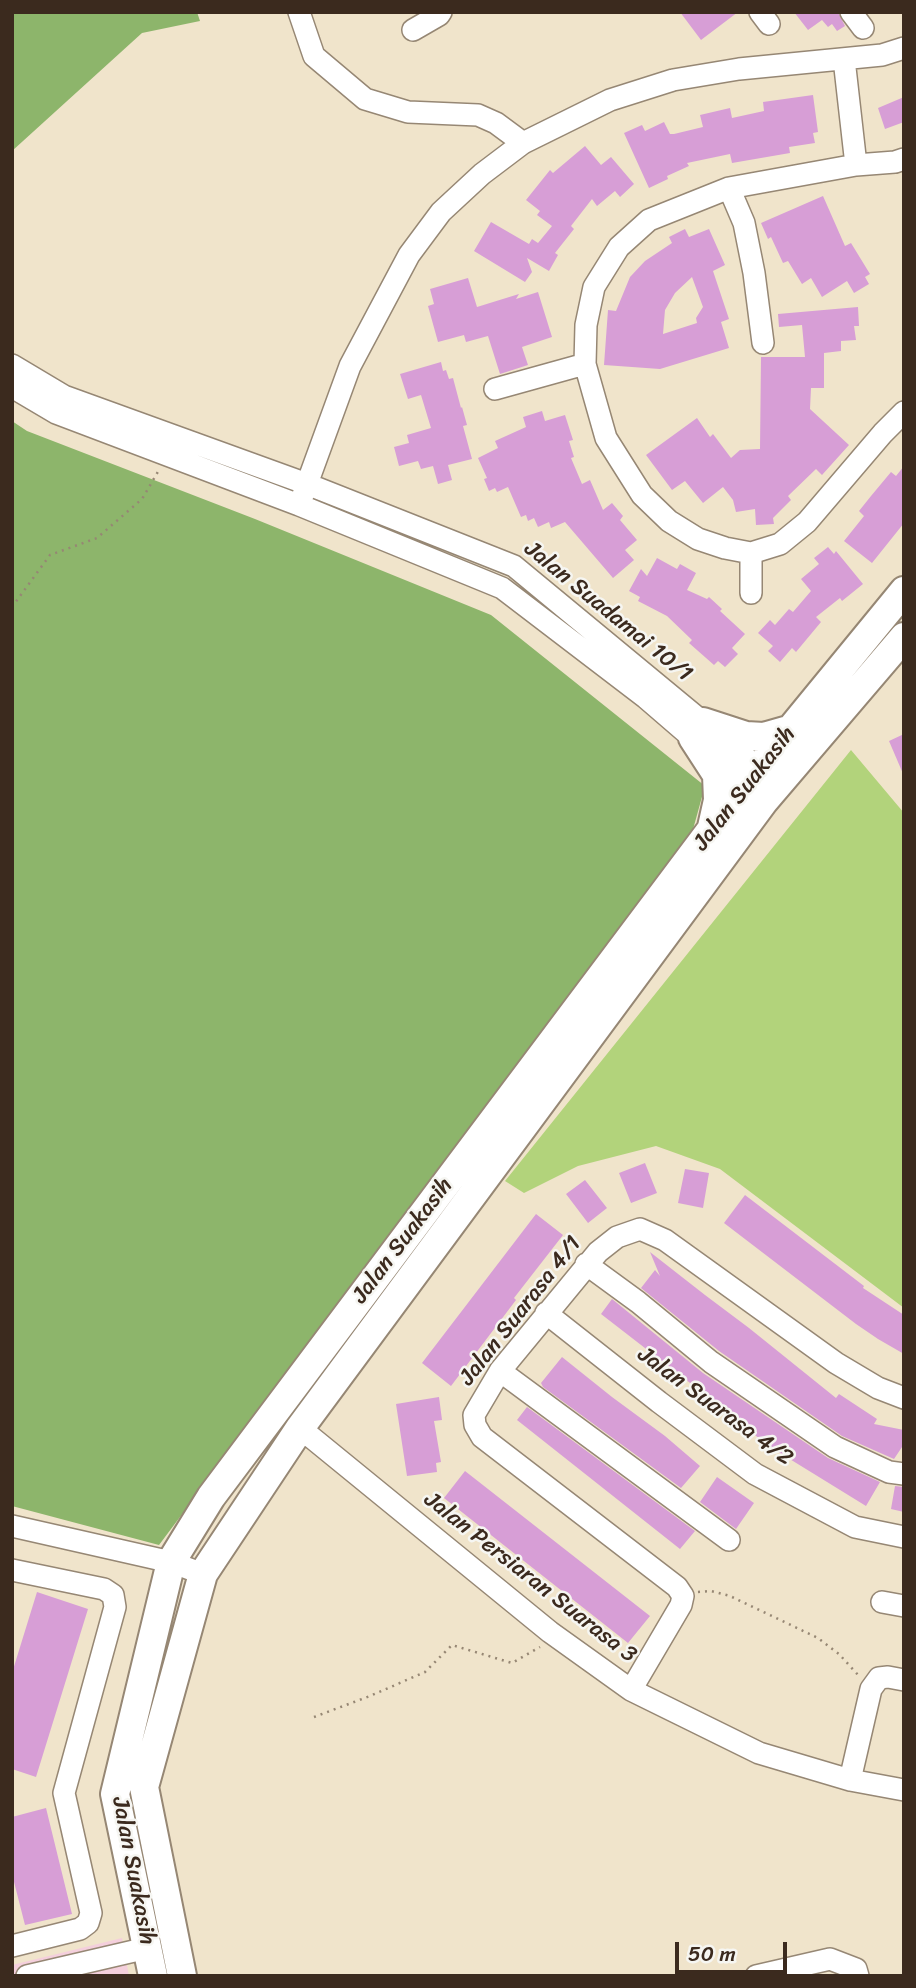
<!DOCTYPE html>
<html>
<head>
<meta charset="utf-8">
<style>
  body { margin:0 }
  #map { position:relative; width:916px; height:1988px; overflow:hidden; background:#f0e4cb; font-family:Sriracha,sans-serif }
  canvas { display:block }
  .frame { position:absolute; inset:0; border:14px solid #3b2a1e; pointer-events:none }
  .scale { position:absolute; left:675px; top:1942px; width:112px; height:32px; box-sizing:border-box; border:4px solid #3b2a1e; border-top:0; padding-left:9px; font-size:21px; line-height:24px; white-space:nowrap; color:#3b2a1e; -webkit-text-stroke:5px #f6f6f2; paint-order:stroke }
</style>
</head>
<body>
<div id="map">
<canvas width="916" height="1988"></canvas>
<div class="frame"></div>
<div class="scale">50 m</div>
</div>
<script>
const context = document.querySelector('canvas').getContext('2d');
context.lineJoin = 'round';
function fillPath(path, color) { context.fillStyle = color; context.fill(path, 'evenodd'); }
const shape = rows => new Path2D(rows.map(r => 'M' + r).join(''));
function trace(path, color, width, dash) { context.strokeStyle = color; context.lineWidth = width; context.lineCap = dash ? 'butt' : 'round'; context.setLineDash(dash || []); context.stroke(path); }
function label(font, color, halo, rows, align = 'center') {
  context.font = font + ' Sriracha,sans-serif'; context.lineWidth = 5; context.setLineDash([]); context.textBaseline = 'middle'; context.strokeStyle = halo; context.fillStyle = color; for (const [text, x, y, turn = 0] of rows) {
    context.save(); context.translate(x, y); context.rotate((+turn || 0) * Math.PI / 180); context.textAlign = isNaN(turn) ? turn : align; if (halo) context.strokeText(text, 0, 0); context.fillText(text, 0, 0); context.restore();
  }
}
fillPath(shape([
  [122,1938,129,1976,12,1976,12,1965]
]), '#f4cfdc');
fillPath(shape([
  [851,750,904,813,904,1308,720,1169,656,1146,578,1166,524,1193,505,1181]
]), '#b2d37b');
fillPath(shape([
  [12,12,197,12,200,21,142,33,12,151],
  [12,421,27,431,255,519,491,615,705,786,692,833,159,1545,12,1506]
]), '#8db56b');
fillPath(shape([
  [680,12,738,12,701,40],
  [794,12,838,12,845,26,837,31,832,24,828,27,822,20,808,30],
  [813,95,818,132,813,133,815,143,789,147,790,153,732,163,730,154,687,163,689,166,667,176,668,179,649,188,624,133,642,125,645,131,664,122,670,134,674,134,703,127,700,115,730,108,732,118,764,111,763,102],
  [904,97,904,122,885,129,878,108],
  [585,146,601,165,611,157,634,184,620,197,615,191,597,206,592,199,571,226,574,229,555,253,558,255,549,271,527,258,532,272,525,282,474,251,491,222,529,244,532,239,538,243,552,226,537,215,540,211,526,200,550,170,553,173],
  [823,196,845,246,851,243,870,274,865,277,869,284,854,293,847,281,822,297,811,278,802,284,788,261,783,263,771,237,768,239,761,223],
  [685,229,689,237,709,229,725,265,713,271,729,319,721,322,729,348,660,369,604,365,608,310,616,311,630,277,645,261,672,243,669,237],
  [692,277,703,307,696,318,697,323,663,334,665,310,675,293],
  [468,278,477,307,519,294,516,299,538,292,552,337,522,347,528,365,500,374,488,336,466,342,464,335,438,342,428,306,434,304,430,289],
  [858,307,859,326,854,326,856,340,841,341,841,351,824,353,824,388,811,388,810,409,849,445,822,475,816,469,788,496,791,500,773,518,774,524,756,525,755,509,736,512,733,500,723,487,703,503,685,481,672,490,646,455,697,418,710,437,713,434,731,458,740,450,760,449,761,357,805,357,802,325,779,327,778,314],
  [441,362,443,371,446,370,449,379,453,378,461,408,462,407,467,425,463,426,472,459,448,465,452,480,438,484,433,466,421,469,418,461,399,466,394,447,409,443,407,435,431,428,421,395,408,399,400,374],
  [542,411,545,421,565,415,573,440,569,441,574,457,571,458,582,484,590,480,603,510,612,503,623,516,620,520,637,540,625,550,634,560,613,578,565,522,551,528,549,522,538,527,534,518,528,521,526,515,521,517,508,487,497,492,495,488,489,491,484,479,487,478,478,458,498,448,495,441,526,427,523,417],
  [904,466,904,523,872,563,844,541,864,516,859,511,871,496,891,472,896,476],
  [828,547,834,554,836,551,863,584,842,601,840,598,816,617,821,622,796,652,792,648,780,662,768,651,773,646,758,633,770,620,775,625,789,609,793,612,811,591,801,579,819,564,814,558],
  [657,558,677,569,680,564,696,573,687,590,707,599,709,597,722,609,720,611,745,634,732,648,738,654,725,667,718,661,714,665,689,643,692,640,667,616,638,601,640,597,629,591,641,569,647,576],
  [904,734,904,776,889,741],
  [645,1163,657,1193,631,1203,619,1173],
  [685,1169,709,1173,703,1208,678,1203],
  [585,1180,607,1208,588,1223,566,1194],
  [745,1195,864,1286,863,1288,904,1315,904,1354,878,1339,856,1324,724,1223],
  [536,1214,563,1235,514,1298,516,1300,451,1386,422,1363],
  [650,1252,705,1295,749,1328,836,1398,839,1394,877,1419,874,1424,904,1430,904,1444,894,1459,842,1436,719,1351,641,1288,655,1270,660,1276],
  [612,1299,703,1373,828,1458,880,1482,866,1506,767,1445,725,1410,601,1314],
  [562,1357,612,1397,665,1436,700,1466,681,1488,543,1387,541,1383],
  [439,1397,442,1420,434,1421,441,1462,436,1463,437,1472,407,1476,396,1404],
  [527,1407,695,1531,680,1549,517,1420],
  [465,1471,650,1616,628,1643,444,1498],
  [717,1477,754,1503,736,1529,700,1502],
  [895,1486,904,1487,904,1512,891,1509],
  [37,1592,88,1609,36,1777,12,1769,12,1673],
  [46,1808,72,1914,25,1925,12,1874,12,1817]
]), '#d79ed6');
const minor = shape([
  [299,12,314,56,365,99,408,112,478,115,496,123,523,143],
  [760,12,769,24],
  [851,12,863,28],
  [413,30,439,15,441,12],
  [844,59,856,165],
  [904,159,895,162,856,165,729,188,649,220,619,247,594,287,586,325,585,364,606,438,642,495,669,521,698,539,725,548,751,553,780,544,807,522,883,433,904,412],
  [729,188,744,223,754,273,763,343],
  [12,365,64,396,307,484,514,566,768,776],
  [12,387,56,413,299,505,502,588,646,698,755,792],
  [495,389,585,364],
  [303,495,350,366,409,255,441,212,482,174,523,143,610,100,673,80,739,69,882,55,904,48],
  [751,593,751,553],
  [586,1264,638,1302,711,1362,835,1447,889,1472,904,1474],
  [546,1313,659,1402,755,1474,855,1527,904,1537],
  [500,1371,729,1540],
  [300,1428,550,1632,631,1690,759,1753,850,1780,904,1790],
  [12,1526,171,1562,203,1574],
  [12,1570,104,1589,113,1595,115,1607,64,1793,91,1913,88,1923,80,1929,12,1946],
  [882,1602,904,1606],
  [631,1690,681,1605,683,1596,677,1587,482,1437,475,1425,474,1415,500,1371,598,1252,617,1237,640,1229,665,1240,836,1363,878,1388,904,1398],
  [850,1780,871,1689,879,1678,888,1677,904,1680],
  [27,1976,147,1948],
  [756,1976,830,1959,856,1969,858,1976]
]);
const major = shape([
  [703,722,746,736,764,737,792,729],
  [693,738,717,775,718,800,712,827],
  [153,1976,115,1794,171,1562,211,1497,711,830,745,785,904,591],
  [182,1976,144,1787,203,1574,300,1428,764,801,904,637]
]);
trace(minor, '#968774', 24);
trace(major, '#968774', 32);
trace(shape([
  [12,607,50,555,97,538,142,499,159,470],
  [698,1592,711,1591,730,1596,818,1638,839,1654,859,1676],
  [314,1717,370,1696,425,1672,452,1645,512,1663,540,1647]
]), '#968774', 2.5, [2, 5]);
trace(minor, '#fff', 21);
trace(major, '#fff', 28);
label('23px', '#3b2a1e', '#f6f6f2', [
  ["Jalan Suadamai 10/1",608,612,39],
  ["Jalan Suakasih",745,789,-52],
  ["Jalan Suakasih",403,1241,-53],
  ["Jalan Suarasa 4/1",521,1311,-52],
  ["Jalan Suarasa 4/2",715,1407,36],
  ["Jalan Persiaran Suarasa 3",530,1578,38],
  ["Jalan Suakasih",133,1871,79]
]);
</script>
</body>
</html>
